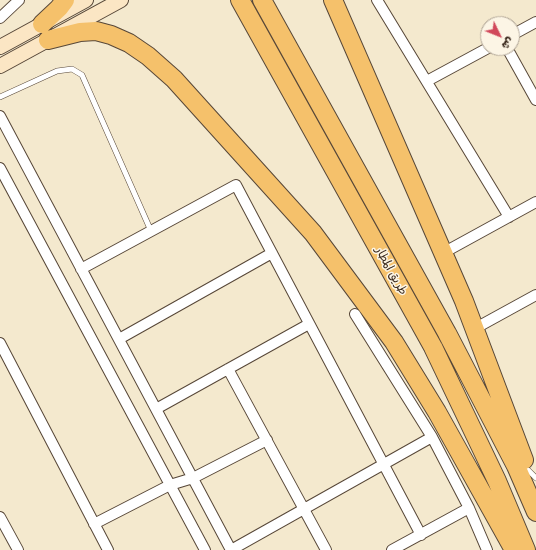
<!DOCTYPE html>
<html>
<head>
<meta charset="utf-8">
<style>
  body { margin:0 }
  #map { position:relative; width:536px; height:550px; overflow:hidden; background:#f4e9ce; font-family:"Patrick Hand","Playpen Sans Arabic",sans-serif }
  canvas { display:block }
  .north { position:absolute; left:480px; top:16px; width:40px; height:40px; box-sizing:border-box; background:#fcf5e5; border:1px solid #afa495; border-radius:50%; rotate:133deg; font-size:11px; font-weight:700; line-height:16px; text-align:center; color:#3b2a1e }
  .north::after { content:''; display:block; margin:auto; width:14px; height:18px; background:#d1495b; clip-path:polygon(50% 0,100% 100%,50% 72%,0 100%) }
</style>
</head>
<body>
<div id="map">
<canvas width="536" height="550"></canvas>
<div class="north">ش</div>
</div>
<script>
const context = document.querySelector('canvas').getContext('2d');
context.lineJoin = 'round';
const shape = rows => new Path2D(rows.map(r => 'M' + r).join(''));
function trace(path, color, width, dash) { context.strokeStyle = color; context.lineWidth = width; context.lineCap = dash ? 'butt' : 'round'; context.setLineDash(dash || []); context.stroke(path); }
function label(font, color, halo, rows, align = 'center') {
  context.font = font + ' "Patrick Hand","Playpen Sans Arabic",sans-serif'; context.lineWidth = 3; context.setLineDash([]); context.textBaseline = 'middle'; context.strokeStyle = halo; context.fillStyle = color; for (const [text, x, y, turn = 0] of rows) {
    context.save(); context.translate(x, y); context.rotate((+turn || 0) * Math.PI / 180); context.textAlign = isNaN(turn) ? turn : align; if (halo) context.strokeText(text, 0, 0); context.fillText(text, 0, 0); context.restore();
  }
}
const lane = shape([
  [0,97,57,71,72,69,82,75,151,231],
  [522,468,528,470,536,478]
]);
const street = shape([
  [377,0,509,217],
  [0,18,19,0],
  [512,35,536,22],
  [507,48,536,100],
  [427,81,488,48],
  [0,116,231,550],
  [0,168,205,550],
  [443,253,536,202],
  [81,269,236,185,421,535],
  [355,314,432,437,469,508,487,550],
  [474,329,536,295],
  [119,339,272,253],
  [0,343,108,550],
  [228,369,326,550],
  [156,409,309,324],
  [0,517,18,550],
  [94,524,170,485,193,478,267,440],
  [231,550,432,437],
  [392,550,469,508]
]);
const secondary = shape([
  [0,47,86,0],
  [0,66,121,0]
]);
const highway = shape([
  [240,0,433,347,497,481,526,550],
  [262,0,447,333,516,466,536,512],
  [333,0,464,301,524,460],
  [42,24,59,8,65,0],
  [48,40,80,32,96,31,111,35,129,43,148,56,174,79,313,233,394,342,437,412,514,550]
]);
trace(lane, '#574738', 6);
trace(street, '#574738', 12);
trace(secondary, '#574738', 16);
trace(highway, '#574738', 20);
trace(lane, '#fff', 5);
trace(street, '#fff', 10);
trace(secondary, '#fbe6c4', 14);
trace(highway, '#f5c16b', 18);
label('12px', '#3b2a1e', '#fcf5e5', [
  ["طريق المطار",391,271,61]
]);
</script>
</body>
</html>
